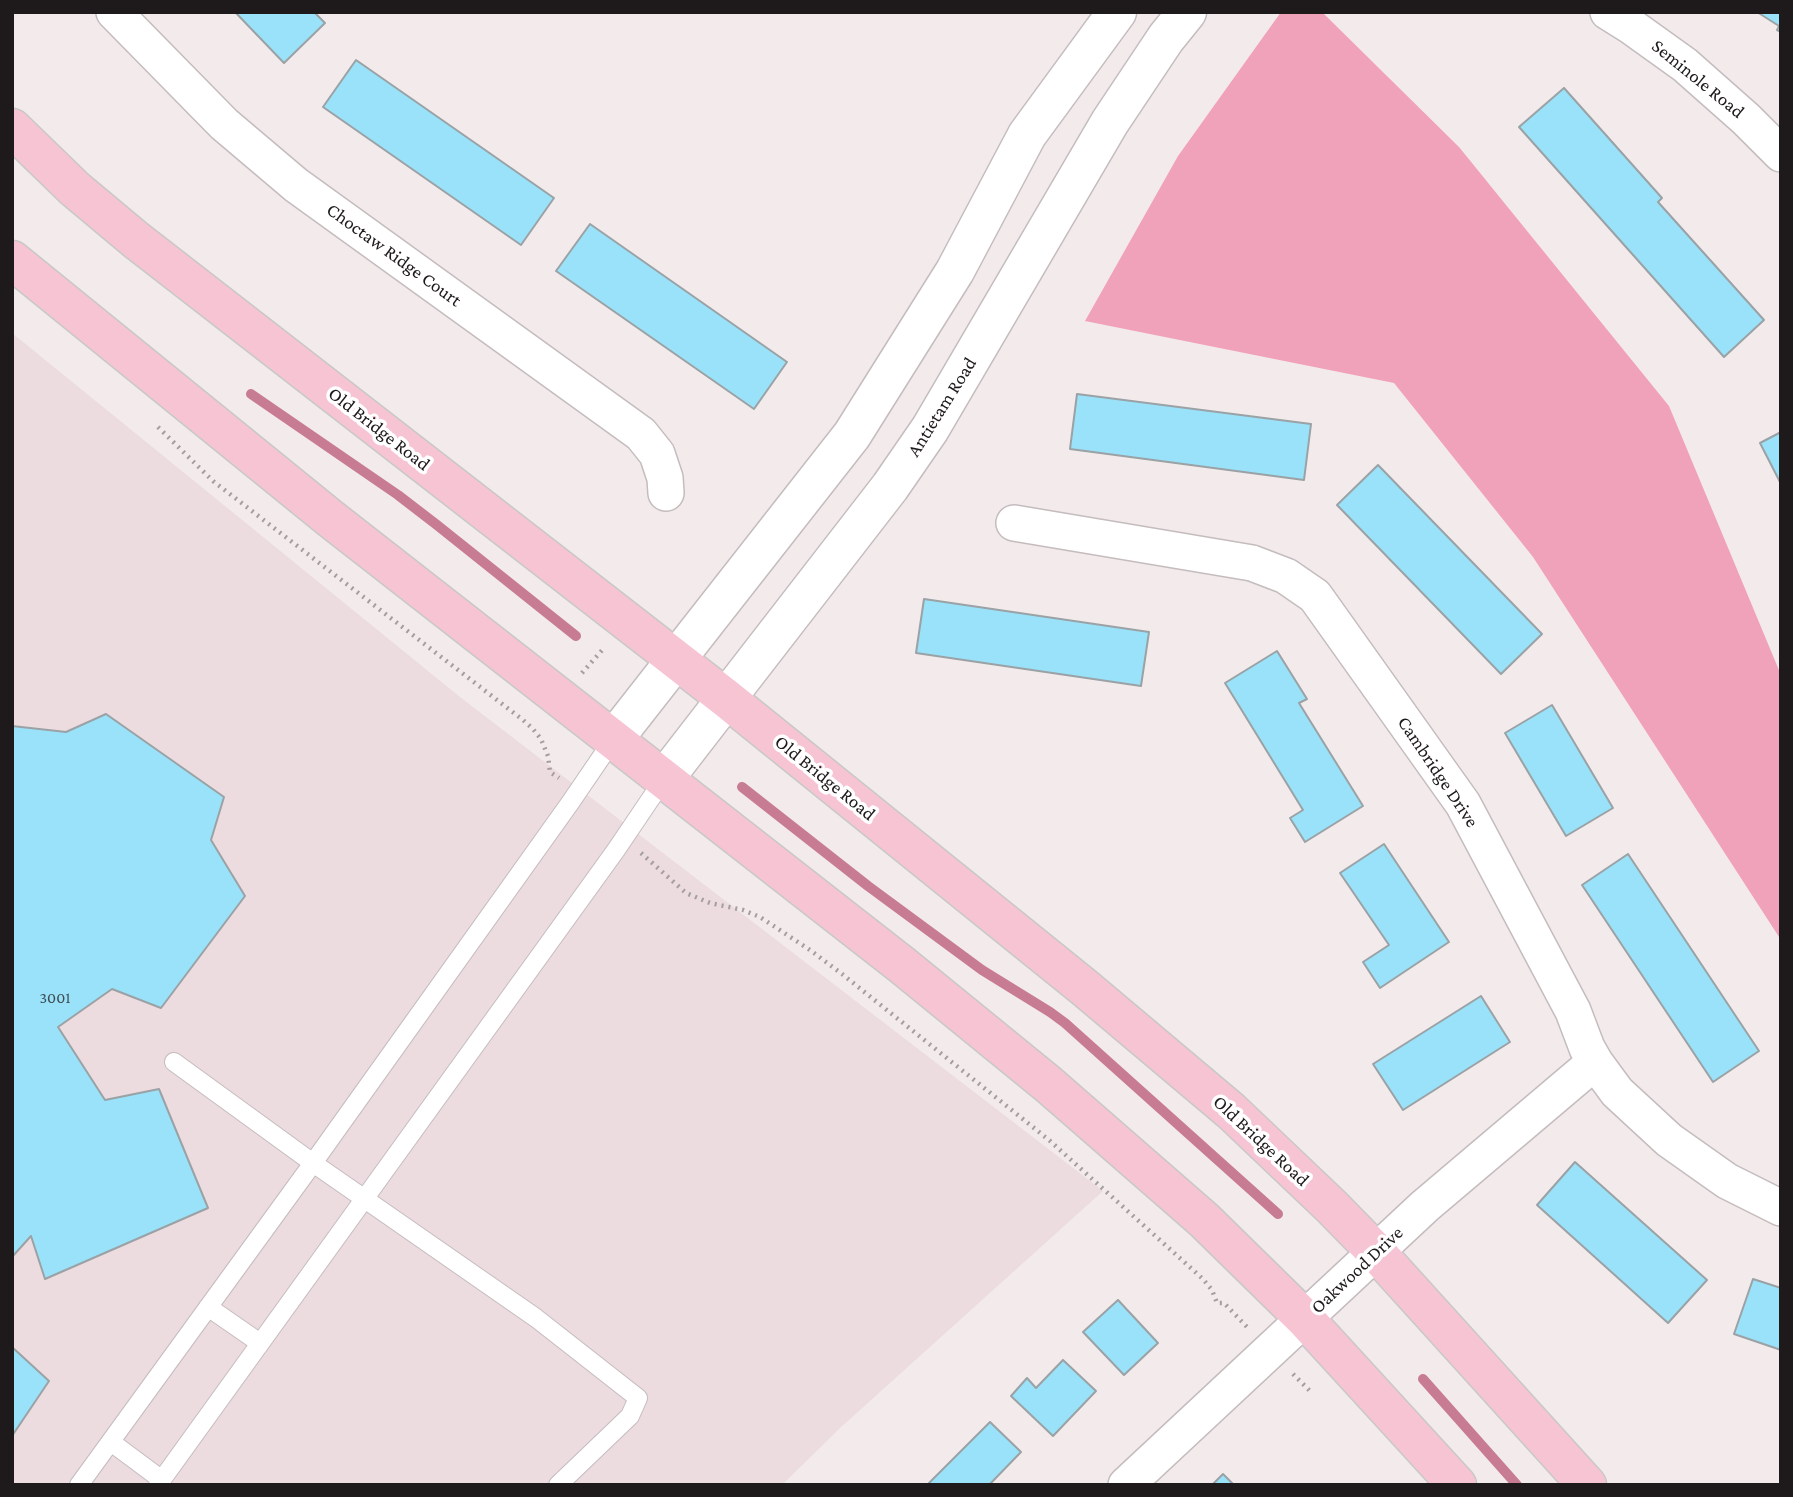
<!DOCTYPE html>
<html>
<head>
<meta charset="utf-8">
<style>
  body { margin:0 }
  #map { position:relative; width:1793px; height:1497px; overflow:hidden; background:#f3eaec; font-family:"Crimson Pro",serif }
  canvas { display:block }
  .frame { position:absolute; inset:0; border:14px solid #1e1a1b; pointer-events:none }
</style>
</head>
<body>
<div id="map">
<canvas width="1793" height="1497"></canvas>
<div class="frame"></div>
</div>
<script>
const context = document.querySelector('canvas').getContext('2d');
context.lineJoin = 'round';
function fillPath(path, color) { context.fillStyle = color; context.fill(path, 'evenodd'); }
const shape = rows => new Path2D(rows.map(r => 'M' + r).join(''));
function trace(path, color, width, dash) { context.strokeStyle = color; context.lineWidth = width; context.lineCap = dash ? 'butt' : 'round'; context.setLineDash(dash || []); context.stroke(path); }
function label(font, color, halo, rows, align = 'center') {
  context.font = font + ' "Crimson Pro",serif'; context.lineWidth = 7; context.setLineDash([]); context.textBaseline = 'middle'; context.strokeStyle = halo; context.fillStyle = color; for (const [text, x, y, turn = 0] of rows) {
    context.save(); context.translate(x, y); context.rotate((+turn || 0) * Math.PI / 180); context.textAlign = isNaN(turn) ? turn : align; if (halo) context.strokeText(text, 0, 0); context.fillText(text, 0, 0); context.restore();
  }
}
fillPath(shape([
  [12,333,460,697,1103,1191,840,1428,782,1485,12,1485]
]), '#ecdbdf');
fillPath(shape([
  [1281,12,1322,12,1459,147,1669,406,1781,675,1781,940,1533,557,1394,383,1085,321,1178,156]
]), '#f1a2bb');
trace(shape([
  [251,394,398,495,437,525,576,636],
  [742,787,868,886,982,970,1050,1012,1065,1023,1278,1214],
  [1423,1379,1517,1485]
]), '#c77c94', 10);
const building = shape([
  [235,12,314,12,325,23,284,63,235,12],
  [1757,12,1781,12,1781,32,1777,30,1779,26,1757,12],
  [356,60,554,198,521,245,323,107,356,60],
  [1564,88,1662,198,1658,202,1764,320,1724,357,1519,127,1564,88],
  [590,224,787,362,754,409,556,271,590,224],
  [1077,394,1311,424,1304,480,1070,449,1077,394],
  [1781,432,1781,484,1760,443,1781,432],
  [1378,465,1542,634,1501,674,1337,505,1378,465],
  [924,599,1149,632,1141,686,916,653,924,599],
  [1277,651,1307,699,1299,703,1363,806,1305,842,1290,818,1303,810,1225,683,1277,651],
  [1552,705,1613,808,1566,836,1505,733,1552,705],
  [106,714,224,797,211,840,245,896,161,1008,112,989,58,1027,105,1100,159,1089,208,1208,45,1279,31,1236,12,1257,12,726,66,732,106,714],
  [1384,844,1449,942,1380,988,1363,962,1389,945,1340,873,1384,844],
  [1628,854,1759,1051,1713,1082,1582,885,1628,854],
  [1481,996,1510,1042,1403,1110,1373,1064,1481,996],
  [1575,1162,1707,1280,1668,1323,1537,1205,1575,1162],
  [1753,1279,1781,1288,1781,1350,1734,1334,1753,1279],
  [1118,1300,1158,1343,1124,1375,1083,1332,1118,1300],
  [12,1347,49,1381,12,1436,12,1347],
  [1063,1360,1096,1391,1053,1436,1011,1396,1027,1378,1036,1388,1063,1360],
  [990,1422,1021,1452,989,1485,931,1485,929,1483,990,1422],
  [1223,1474,1234,1485,1212,1485,1223,1474]
]);
fillPath(building, '#9ae2f9');
trace(building, '#9aa2a5', 2);
const service = shape([
  [174,1062,313,1163,536,1318,638,1398,630,1416,558,1485],
  [208,1307,260,1343],
  [111,1442,162,1480],
  [79,1485,313,1163,570,803,613,740],
  [158,1485,616,850,664,779]
]);
const minor = shape([
  [114,12,224,124,296,185,641,434,657,454,665,478,666,493],
  [1608,12,1632,27,1685,65,1746,119,1781,154],
  [1014,523,1252,563,1286,576,1315,596,1463,804,1573,1011,1587,1048,1595,1062,1617,1092,1669,1140,1727,1181,1781,1208],
  [1126,1485,1425,1206,1595,1062]
]);
const tertiary = shape([
  [613,740,852,435,955,271,1027,135,1117,12],
  [664,779,890,487,930,429,1110,122,1166,38,1187,12]
]);
const primary = shape([
  [12,128,75,189,136,240,727,699,1085,988,1231,1111,1332,1207,1376,1252,1587,1485],
  [12,260,331,519,902,965,1048,1084,1204,1220,1305,1319,1457,1485]
]);
trace(service, '#c5bcbe', 20);
trace(minor, '#c5bcbe', 38);
trace(tertiary, '#c5bcbe', 41);
trace(primary, '#c9c8c8', 41);
trace(shape([
  [158,427,213,481,523,720,533,729,541,739,548,756,550,772,559,778],
  [582,673,604,648],
  [641,853,686,893,710,903,743,910,760,917,810,950,842,974,1049,1140,1203,1279,1212,1290,1217,1303,1224,1303,1248,1328],
  [1293,1374,1311,1392]
]), '#a59e9f', 4.5, [2, 5]);
trace(service, '#fff', 18);
trace(minor, '#fff', 35);
trace(tertiary, '#fff', 38);
trace(primary, '#f7c4d4', 38);
label('16px', '#3d4c52', null, [
  ["3001",55,998]
]);
label('19px', '#1e1a1b', '#fff', [
  ["Seminole Road",1698,79,39],
  ["Choctaw Ridge Court",394,255,36],
  ["Antietam Road",942,407,-58],
  ["Old Bridge Road",379,429,38],
  ["Cambridge Drive",1438,772,56],
  ["Old Bridge Road",825,778,39],
  ["Old Bridge Road",1261,1141,43],
  ["Oakwood Drive",1357,1270,-43]
]);
</script>
</body>
</html>
